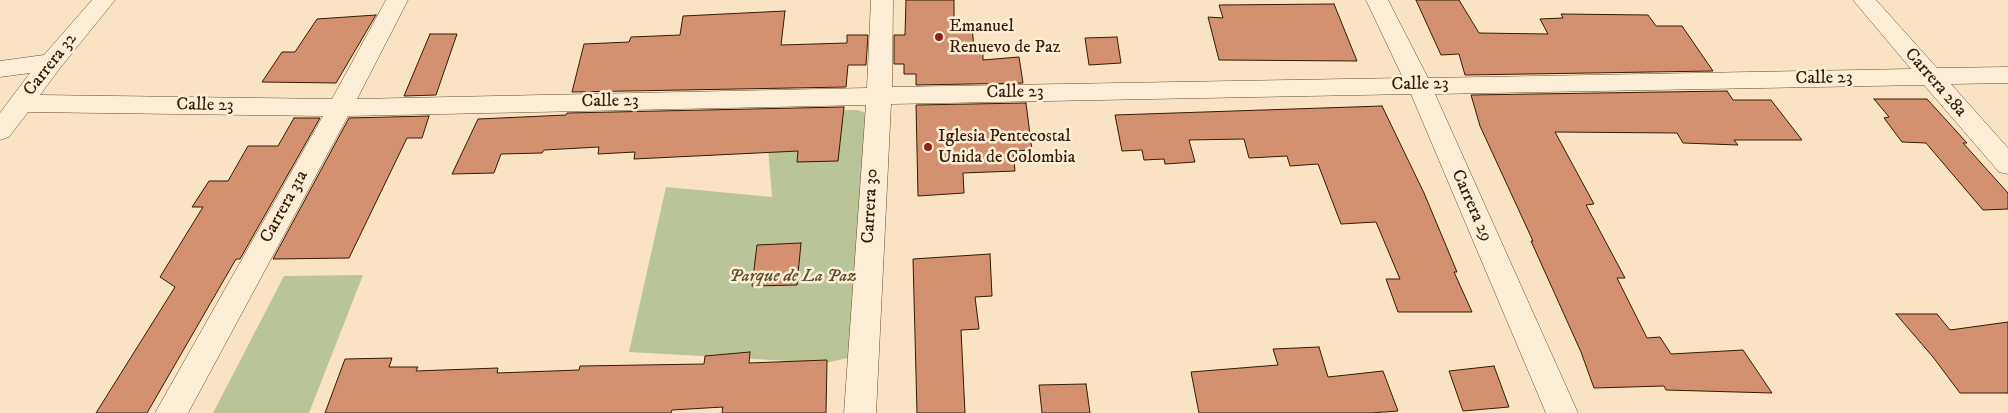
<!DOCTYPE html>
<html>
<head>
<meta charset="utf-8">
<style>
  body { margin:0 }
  canvas { display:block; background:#fae3c2 }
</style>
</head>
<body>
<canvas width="2008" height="413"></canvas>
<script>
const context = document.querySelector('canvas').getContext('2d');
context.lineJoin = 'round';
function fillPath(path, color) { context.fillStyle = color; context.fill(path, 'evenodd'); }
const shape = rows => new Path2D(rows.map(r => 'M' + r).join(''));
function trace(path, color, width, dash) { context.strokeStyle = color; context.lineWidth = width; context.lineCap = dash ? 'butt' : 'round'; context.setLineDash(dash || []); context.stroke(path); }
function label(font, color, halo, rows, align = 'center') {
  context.font = font + ' "IM FELL DW Pica",serif'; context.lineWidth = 5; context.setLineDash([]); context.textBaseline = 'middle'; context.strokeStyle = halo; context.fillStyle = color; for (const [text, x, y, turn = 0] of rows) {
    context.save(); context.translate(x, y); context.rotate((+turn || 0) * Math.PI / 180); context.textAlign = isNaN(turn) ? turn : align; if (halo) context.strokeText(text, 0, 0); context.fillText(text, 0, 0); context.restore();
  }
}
fillPath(shape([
  [857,110,884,118,873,352,826,363,629,352,666,187,772,197,765,111],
  [363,275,309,413,213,413,284,276]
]), '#b9c597');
const building = shape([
  [906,0,954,0,954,27,972,26,974,49,983,48,983,60,1019,57,1023,83,916,85,916,74,904,74,904,64,894,64,894,35,905,35,906,0],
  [1416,0,1459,0,1479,33,1548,34,1540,19,1563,18,1561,14,1648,15,1656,26,1682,26,1713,71,1465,75,1459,54,1441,55,1416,0],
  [1334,4,1357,61,1219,60,1208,17,1223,18,1219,5,1334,4],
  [785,11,781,45,847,43,847,35,868,35,866,65,848,65,846,87,572,92,584,44,629,42,631,37,680,35,683,16,785,11],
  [376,15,336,83,262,82,282,52,295,52,317,19,376,15],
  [430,34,457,34,436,95,404,96,430,34],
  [1117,37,1121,63,1089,65,1085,38,1117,37],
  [1727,91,1733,100,1771,100,1802,140,1734,140,1738,145,1683,143,1677,133,1555,132,1594,204,1586,205,1625,278,1617,278,1647,338,1660,337,1671,354,1743,350,1772,393,1666,390,1664,386,1594,388,1581,352,1531,241,1533,241,1480,126,1471,95,1727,91],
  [1874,99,1927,99,1967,143,1963,143,2008,193,2008,209,1983,210,1926,143,1902,142,1884,118,1889,117,1874,99],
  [1026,103,1032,150,1013,151,1015,171,963,173,964,193,918,196,916,105,1026,103],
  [1382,106,1424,193,1457,272,1454,272,1472,312,1398,312,1386,279,1400,279,1376,222,1341,224,1318,164,1290,166,1287,156,1249,158,1244,139,1189,140,1195,162,1165,164,1164,159,1144,160,1142,150,1122,151,1115,115,1382,106],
  [844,107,838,161,797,162,798,151,634,159,635,152,598,154,599,147,544,150,542,153,501,154,494,173,452,174,478,119,566,115,567,113,844,107],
  [429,116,422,138,407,138,349,258,273,259,349,118,429,116],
  [294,118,320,118,240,259,236,259,147,413,96,413,175,287,160,277,203,207,192,207,209,181,228,181,248,146,278,146,294,118],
  [801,243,797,285,752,286,757,245,801,243],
  [990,254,992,296,975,297,979,329,961,330,965,413,917,413,913,259,990,254],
  [1896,314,1937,314,1950,330,2008,322,2008,393,1960,393,1933,357,1896,314],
  [1319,347,1328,377,1383,371,1398,411,1371,413,1199,413,1191,372,1278,365,1273,349,1319,347],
  [750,352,749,363,827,360,826,413,722,413,723,407,672,410,671,413,325,413,345,359,392,358,389,367,418,367,416,371,498,368,497,373,579,370,580,366,704,364,705,356,750,352],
  [1494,366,1509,407,1463,411,1449,371,1494,366],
  [1086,384,1090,413,1042,413,1039,385,1086,384]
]);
fillPath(building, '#d39170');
trace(building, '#341c00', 1);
const minor = shape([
  [92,0,115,0,60,68,40,95,332,99,386,0,408,0,357,99,867,88,871,0,893,0,892,87,1403,78,1366,0,1388,0,1428,78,1911,69,1853,0,1876,0,1937,68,2008,67,2008,83,1951,84,2008,148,2008,174,1999,172,1924,85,1435,94,1578,413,1546,413,1411,94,891,104,876,413,844,413,866,105,348,116,188,413,155,413,323,116,28,112,9,137,0,140,0,113,30,73,0,77,0,61,44,55,92,0]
]);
trace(minor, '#664e30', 1);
fillPath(minor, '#fcedd7');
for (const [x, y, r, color] of [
  [939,37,5,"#8f2418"],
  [928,147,5,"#8f2418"]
]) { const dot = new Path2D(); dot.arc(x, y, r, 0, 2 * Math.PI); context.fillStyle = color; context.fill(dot); trace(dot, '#fcedd7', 2); }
label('18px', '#341c00', '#fcedd7', [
  ["Emanuel",949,27],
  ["Renuevo de Paz",949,48],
  ["Iglesia Pentecostal",938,137],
  ["Unida de Colombia",938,158]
], 'left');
label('18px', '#341c00', '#fcedd7', [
  ["Carrera 32",51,65,-52],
  ["Calle 23",1824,79,-1],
  ["Carrera 28a",1935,83,49],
  ["Calle 23",1420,85,-1],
  ["Calle 23",1015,93,-1],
  ["Calle 23",610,102,-1],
  ["Calle 23",205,106,1],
  ["Carrera 30",871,206,-87],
  ["Carrera 29",1471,206,66],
  ["Carrera 31a",285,207,-61]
]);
label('italic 18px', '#5c4f2d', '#fcedd7', [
  ["Parque de La Paz",793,277]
]);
</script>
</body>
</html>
